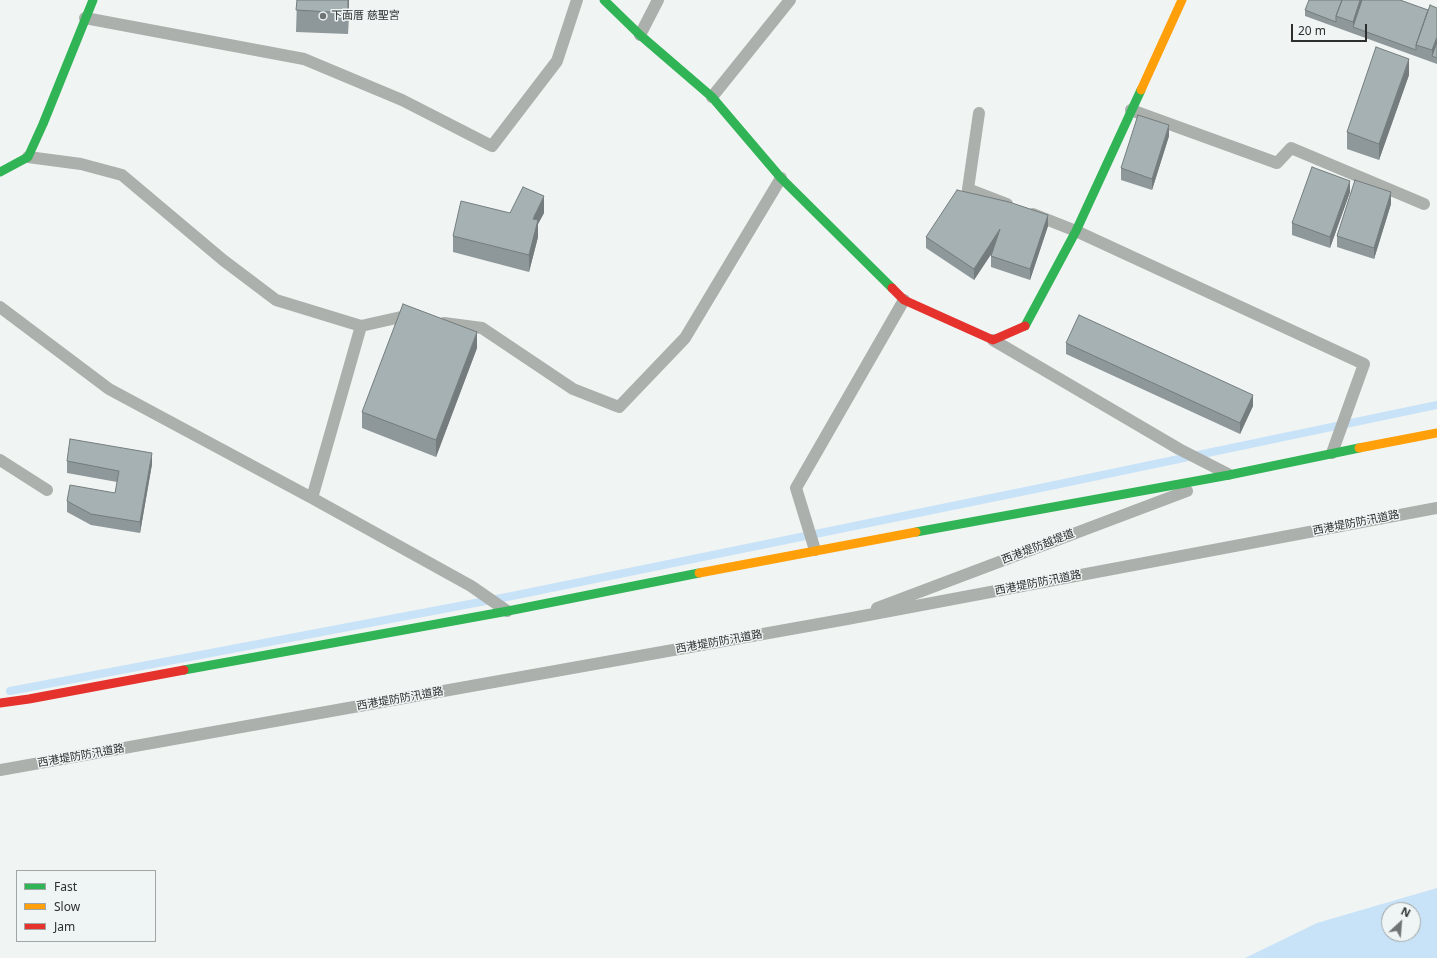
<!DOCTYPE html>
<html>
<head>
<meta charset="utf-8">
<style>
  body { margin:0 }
  #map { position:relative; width:1437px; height:958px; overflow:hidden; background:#f0f4f3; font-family:"Noto Sans",sans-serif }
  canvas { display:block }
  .legend { position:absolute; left:16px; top:870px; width:140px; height:72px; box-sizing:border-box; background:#eff5f4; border:1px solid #a1a6a5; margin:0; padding:5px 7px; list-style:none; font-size:12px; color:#2d2f2f }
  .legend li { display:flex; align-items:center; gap:8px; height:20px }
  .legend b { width:20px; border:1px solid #a1a6a5 }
  .north { position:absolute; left:1381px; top:902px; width:40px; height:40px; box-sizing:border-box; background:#eff5f4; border:1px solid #a1a6a5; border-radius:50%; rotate:26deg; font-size:11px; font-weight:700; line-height:16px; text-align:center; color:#2d2f2f }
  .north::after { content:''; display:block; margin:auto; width:14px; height:18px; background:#717474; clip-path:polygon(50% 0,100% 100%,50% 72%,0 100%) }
  .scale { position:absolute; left:1291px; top:24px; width:76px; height:18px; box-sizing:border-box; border:2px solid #2d2f2f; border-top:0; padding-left:5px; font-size:12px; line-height:14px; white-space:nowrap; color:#2d2f2f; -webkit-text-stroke:3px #eff5f4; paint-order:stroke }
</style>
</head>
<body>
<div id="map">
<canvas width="1437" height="958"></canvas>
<ul class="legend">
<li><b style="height:5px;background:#30b455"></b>Fast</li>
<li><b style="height:5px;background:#ff9f0a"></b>Slow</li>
<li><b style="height:5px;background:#e5322d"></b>Jam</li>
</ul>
<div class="north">N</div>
<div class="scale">20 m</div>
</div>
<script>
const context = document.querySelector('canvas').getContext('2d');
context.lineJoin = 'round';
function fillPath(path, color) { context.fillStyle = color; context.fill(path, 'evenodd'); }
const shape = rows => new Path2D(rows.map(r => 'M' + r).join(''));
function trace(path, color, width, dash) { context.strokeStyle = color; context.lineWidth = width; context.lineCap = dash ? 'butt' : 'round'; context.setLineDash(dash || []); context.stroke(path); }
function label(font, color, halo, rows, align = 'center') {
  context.font = font + ' "Noto Sans","Noto Sans TC",sans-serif'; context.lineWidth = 3; context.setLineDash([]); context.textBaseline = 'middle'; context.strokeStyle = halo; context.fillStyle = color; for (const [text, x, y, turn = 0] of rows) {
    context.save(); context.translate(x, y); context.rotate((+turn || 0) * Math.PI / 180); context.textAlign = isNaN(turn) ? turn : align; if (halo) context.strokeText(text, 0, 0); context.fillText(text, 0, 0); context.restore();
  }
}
fillPath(shape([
  [1437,888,1437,958,1245,958,1317,923],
  [1389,910,1413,910,1413,934,1389,934]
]), '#c8e2f8');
trace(shape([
  [10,691,512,596,1050,486,1437,405]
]), '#c8e2f8', 8);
trace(shape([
  [85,18,304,59,402,100,492,146,557,61,577,0],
  [640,35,658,0],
  [712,97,790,0],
  [1131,110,1277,163,1291,148,1424,204],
  [979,113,968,189,1007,204],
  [28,157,81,164,122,175,223,260,276,300,361,326,401,317,414,319],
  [1033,214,1076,231,1364,364,1332,453],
  [0,307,109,389,312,498,471,586,507,611],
  [444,323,482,328,573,389,619,407,685,338,781,178],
  [993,340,1179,449,1228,474],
  [0,460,47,490],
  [312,498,361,326],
  [815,550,796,488,904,300],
  [877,608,1187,491],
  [0,770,847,619,1437,508]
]), '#acb0ac', 12);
trace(shape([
  [604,0,640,35,712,97,781,178,892,288],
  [0,172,28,157,43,124,93,0],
  [1025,326,1076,231,1141,90],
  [916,532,1229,475,1359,448],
  [184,670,508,611,699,573]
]), '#30b455', 9);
trace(shape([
  [1141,90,1182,0],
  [1359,448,1437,433],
  [699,573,916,532]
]), '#ff9f0a', 9);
trace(shape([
  [892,288,904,300,993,340,1025,326],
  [0,703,29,699,184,670]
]), '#e5322d', 9);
fillPath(shape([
  [297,0,349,0,348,34,296,32],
  [1437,8,1437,64,1305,16,1305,10,1428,10],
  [1409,75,1379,160,1347,149,1347,132],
  [1169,136,1152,190,1121,180,1121,168],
  [1350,192,1330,248,1292,235,1292,223],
  [1391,204,1374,259,1337,247,1337,236],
  [510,213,544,213,538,224,538,237,529,272,453,252,453,236],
  [1048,226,1030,280,991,267,991,256,993,251,974,280,926,248,926,237],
  [1066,343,1253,406,1240,434,1066,354],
  [477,348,436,457,362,428,362,412],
  [67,461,152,464,140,533,91,525,67,512,67,501,115,493,117,482,67,473]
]), '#8e989a');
fillPath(shape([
  [348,0,349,0,348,34],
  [1360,0,1364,0,1353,27,1353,22],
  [1437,37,1437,48,1432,56,1432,50],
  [1409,59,1409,75,1379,160,1379,144],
  [1169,125,1169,136,1152,190,1152,179],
  [1350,181,1350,192,1330,248,1330,237],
  [1391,192,1391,204,1374,259,1374,248],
  [544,196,544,213,538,224,538,237,529,272,529,255,533,219],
  [1048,215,1048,226,1030,280,1030,269],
  [1000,229,1000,241,974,280,974,269],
  [477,332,477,348,436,457,436,440],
  [1253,395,1253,406,1240,434,1240,423],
  [152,453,152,464,140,533,140,522]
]), '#747c7d');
const building = shape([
  [297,0,348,0,348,13,296,10,297,0],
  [1309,0,1342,0,1336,16,1336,22,1305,10,1309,0],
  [1342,0,1360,0,1353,22,1336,16,1342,0],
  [1362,0,1400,0,1428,10,1416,45,1416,50,1353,27,1362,0],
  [1430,5,1437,8,1437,37,1432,50,1416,45,1430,5],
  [1437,42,1437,58,1432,56,1437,42],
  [1376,47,1409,59,1379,144,1347,132,1376,47],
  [1138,115,1169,125,1152,179,1121,168,1138,115],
  [1312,167,1350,181,1330,237,1292,223,1312,167],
  [1355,180,1391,192,1374,248,1337,236,1355,180],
  [523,187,544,196,533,219,538,220,529,255,453,236,461,201,510,213,523,187],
  [957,190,1009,202,1048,215,1030,269,991,256,1000,229,974,269,926,237,957,190],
  [403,304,477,332,436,440,362,412,403,304],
  [1079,315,1253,395,1240,423,1066,343,1079,315],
  [70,439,152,453,140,522,91,514,67,501,70,485,115,493,119,471,67,461,70,439]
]);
fillPath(building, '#a5b1b3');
trace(building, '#747c7d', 1);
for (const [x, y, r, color] of [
  [323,16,4,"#717474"]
]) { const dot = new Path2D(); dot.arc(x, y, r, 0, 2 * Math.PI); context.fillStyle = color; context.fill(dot); trace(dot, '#eff5f4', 1.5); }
label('11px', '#2d2f2f', '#eff5f4', [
  ["下面厝 慈聖宮",331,16]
], 'left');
label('11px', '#2d2f2f', '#eff5f4', [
  ["西港堤防防汛道路",1356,523,-11],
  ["西港堤防越堤道",1038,547,-21],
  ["西港堤防防汛道路",1038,583,-11],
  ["西港堤防防汛道路",719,642,-10],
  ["西港堤防防汛道路",400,699,-10],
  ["西港堤防防汛道路",81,756,-10]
]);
</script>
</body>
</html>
